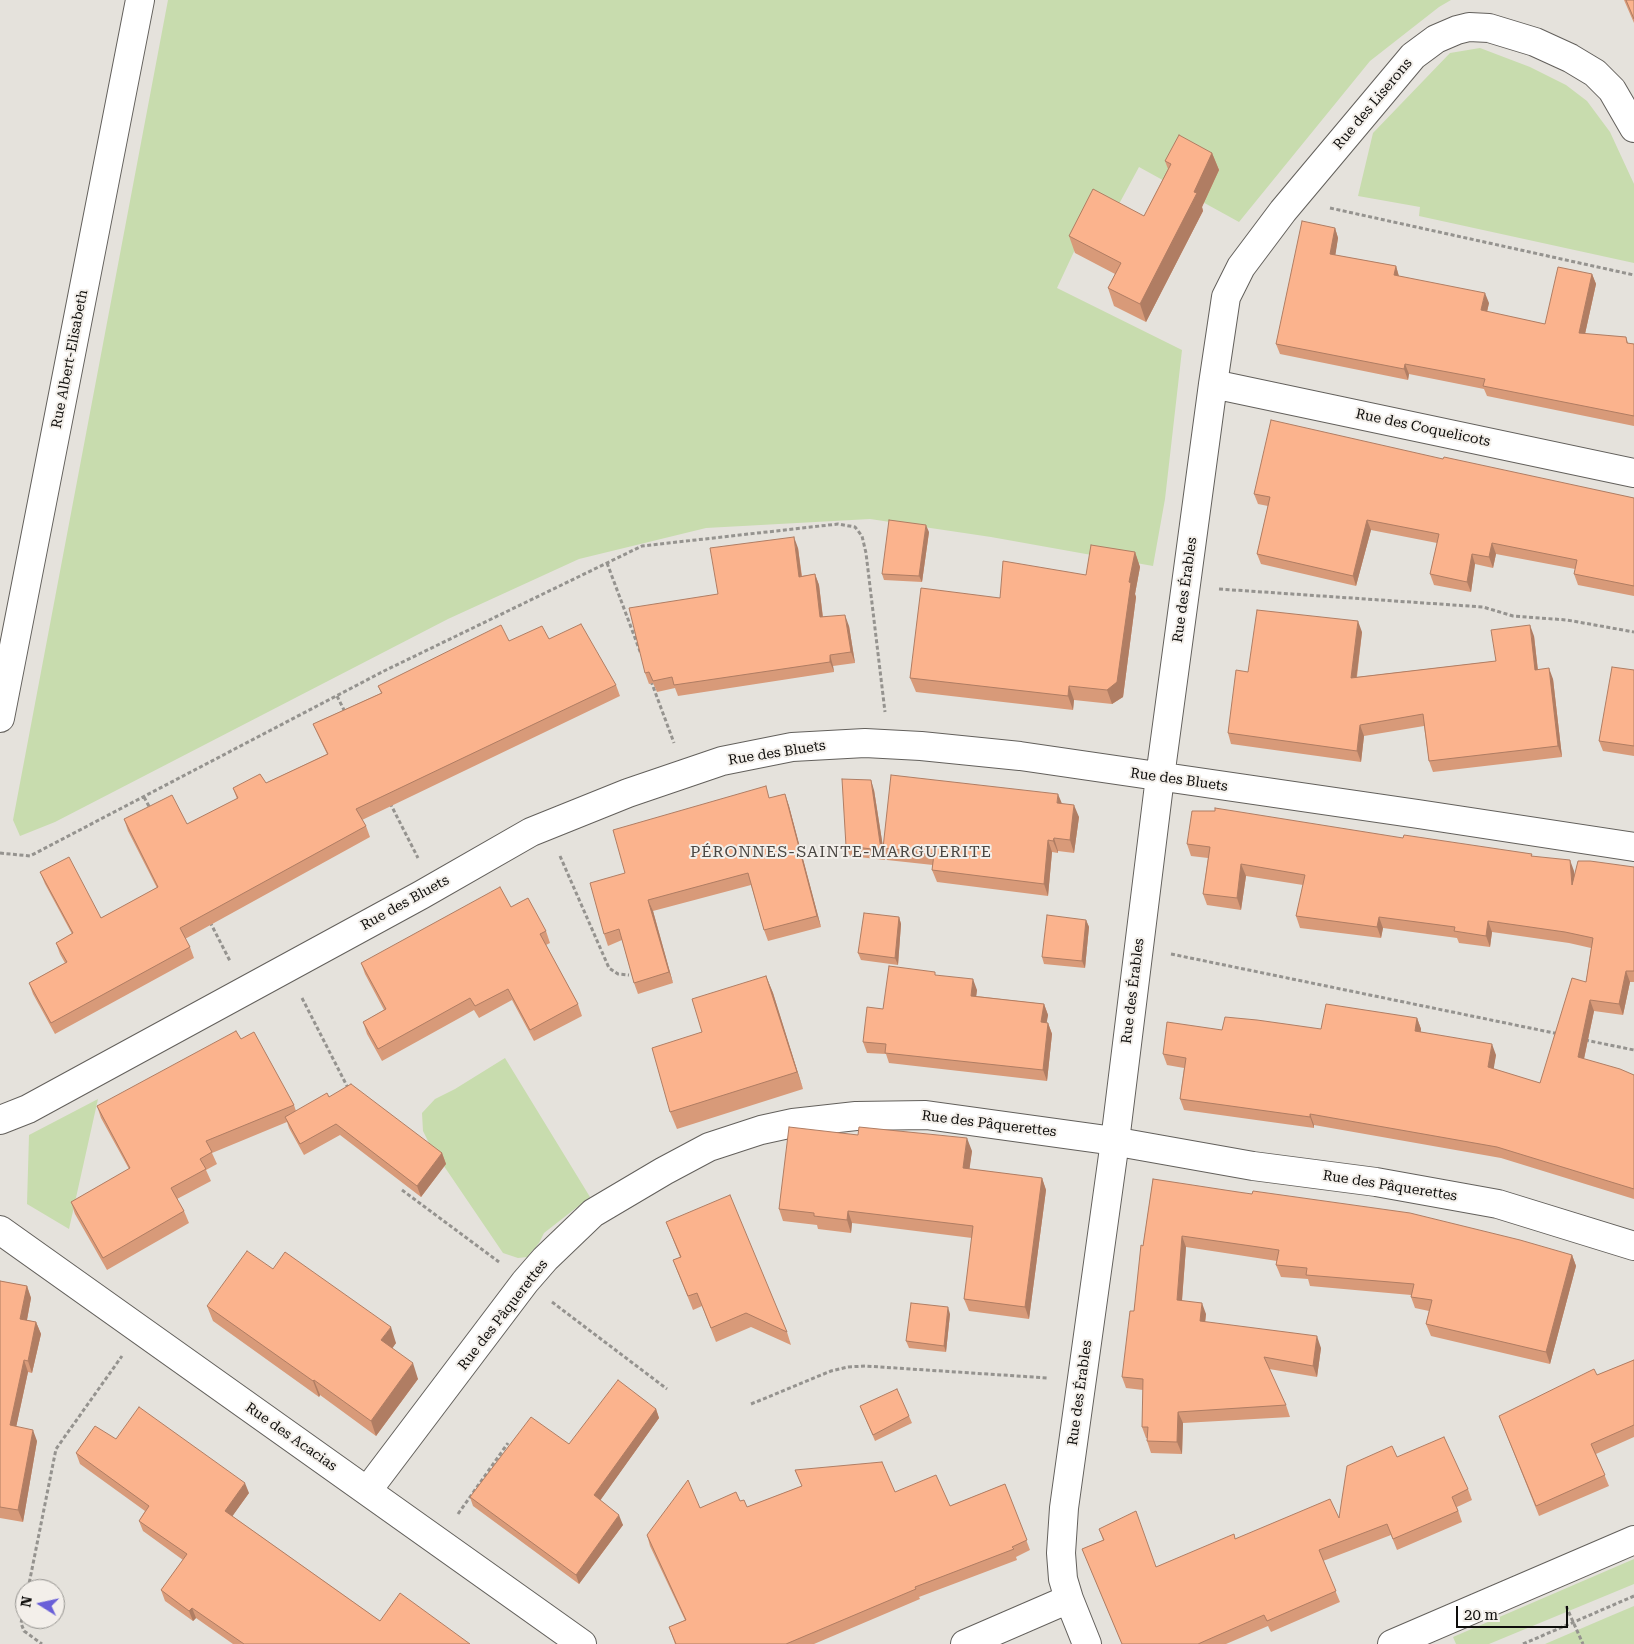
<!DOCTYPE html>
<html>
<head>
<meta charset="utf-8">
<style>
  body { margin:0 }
  #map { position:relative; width:1634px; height:1644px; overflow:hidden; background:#e5e2dc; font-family:"Roboto Serif",serif }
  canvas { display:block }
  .north { position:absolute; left:15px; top:1579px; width:50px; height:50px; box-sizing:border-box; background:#f3efea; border:1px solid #979591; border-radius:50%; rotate:280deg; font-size:14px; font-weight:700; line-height:20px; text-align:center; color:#0e0d0b }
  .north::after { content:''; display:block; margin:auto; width:18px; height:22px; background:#695fd8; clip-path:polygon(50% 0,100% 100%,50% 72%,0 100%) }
  .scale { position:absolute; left:1456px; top:1606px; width:112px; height:22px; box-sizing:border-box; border:2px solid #0e0d0b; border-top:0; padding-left:6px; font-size:15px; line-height:18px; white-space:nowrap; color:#0e0d0b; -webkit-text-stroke:4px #f3efea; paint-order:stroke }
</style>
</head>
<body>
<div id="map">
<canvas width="1634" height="1644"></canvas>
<div class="north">N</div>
<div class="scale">20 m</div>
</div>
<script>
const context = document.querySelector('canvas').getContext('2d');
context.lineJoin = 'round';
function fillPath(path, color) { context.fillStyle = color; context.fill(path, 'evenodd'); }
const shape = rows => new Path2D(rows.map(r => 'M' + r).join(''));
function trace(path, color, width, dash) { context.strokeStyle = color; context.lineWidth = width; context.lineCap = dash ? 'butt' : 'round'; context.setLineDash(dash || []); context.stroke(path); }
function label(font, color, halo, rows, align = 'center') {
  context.font = font + ' "Roboto Serif",serif'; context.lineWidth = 4; context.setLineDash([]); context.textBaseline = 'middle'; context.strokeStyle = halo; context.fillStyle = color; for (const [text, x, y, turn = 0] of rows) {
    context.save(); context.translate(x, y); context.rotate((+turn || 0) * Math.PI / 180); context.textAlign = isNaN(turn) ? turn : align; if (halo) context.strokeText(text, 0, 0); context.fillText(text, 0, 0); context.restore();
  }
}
fillPath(shape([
  [168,0,1451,0,1439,7,1370,61,1239,222,1139,167,1119,204,1100,196,1057,288,1182,350,1165,499,1153,566,991,537,870,519,706,528,579,559,448,619,55,822,20,836,13,820],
  [1480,48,1530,67,1566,85,1587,101,1610,132,1634,184,1634,263,1419,216,1420,207,1358,196,1373,133,1450,53],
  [505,1058,590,1197,544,1233,539,1243,527,1257,518,1258,503,1253,431,1147,423,1131,422,1113,435,1099,455,1089],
  [98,1099,69,1229,27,1204,29,1135],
  [1634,1559,1634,1584,1489,1644,1456,1644,1453,1637],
  [1634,1606,1634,1644,1545,1644,1608,1617]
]), '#c8dcae');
const street = shape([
  [1213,384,1634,473],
  [0,1120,28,1109,421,895,531,832,628,793,722,761,792,747,865,743,921,746,1020,756,1418,814,1634,847],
  [0,1230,582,1644],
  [367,1491,525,1282,545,1259,593,1213,664,1171,709,1147,761,1130,793,1123,856,1116,926,1115,1107,1140,1253,1166,1376,1182,1498,1204,1634,1246],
  [1069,1599,1063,1579,1061,1553,1064,1508,1115,1141,1160,777,1213,384,1226,297,1241,267,1283,211,1413,56,1436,39,1457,30,1469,27,1489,28,1535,42,1570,58,1595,73,1612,90,1634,128],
  [965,1644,1069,1599,1087,1644],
  [1392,1644,1634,1540]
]);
const secondary = shape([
  [0,718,140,0]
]);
trace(street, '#63605c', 30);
trace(secondary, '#63605c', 30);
trace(shape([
  [1330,208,1634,275],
  [607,563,641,654],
  [1219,589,1483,607,1513,616,1567,620,1634,632],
  [651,681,674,743],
  [337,696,345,712],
  [144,797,151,810],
  [390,803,418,858],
  [0,853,30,856,384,671,642,546,838,524,855,527,862,536,866,553,885,712],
  [560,856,609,968,618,974,629,975],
  [210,922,230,961],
  [1171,954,1559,1034],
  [302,998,349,1090],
  [1585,1040,1634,1050],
  [402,1190,499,1262],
  [552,1302,667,1389],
  [751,1404,831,1371,848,1367,865,1366,1048,1378],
  [458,1514,508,1443],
  [28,1589,56,1449,122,1356],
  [25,1606,21,1623,24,1631,42,1644],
  [1566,1606,1583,1644],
  [1523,1644,1634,1596]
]), '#95938f', 3, [4, 2.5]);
trace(street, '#fff', 28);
trace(secondary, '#fff', 28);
fillPath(shape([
  [1624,0,1634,0,1634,23],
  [1212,153,1219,170,1202,207,1203,211,1146,322,1114,306,1108,288,1115,274,1075,253,1069,236,1144,216,1168,169,1165,161],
  [1335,228,1338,238,1335,255,1396,266,1399,276,1489,303,1487,312,1545,324,1592,274,1596,284,1585,334,1626,337,1628,343,1634,344,1634,426,1487,396,1484,389,1409,374,1408,380,1280,354,1276,344],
  [1443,459,1634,498,1634,596,1578,585,1574,574,1575,569,1496,554,1493,568,1475,564,1471,592,1434,585,1430,574,1437,543,1371,530,1356,586,1261,564,1257,554,1268,506,1258,504,1254,494],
  [929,532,922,582,884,580,882,574],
  [798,548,802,576,815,574,819,585,823,617,849,626,855,663,833,666,834,672,678,696,675,688,657,692,653,683,649,684,645,673,718,594],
  [1135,552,1140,567,1135,594,1136,597,1123,697,1112,704,1074,700,1073,710,916,692,910,678,1000,598,1086,575],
  [1362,632,1357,677,1496,661,1534,636,1538,670,1553,679,1562,757,1433,772,1429,761,1424,726,1364,736,1361,762,1231,744,1228,733,1248,672],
  [549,639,616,685,620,696,362,820,366,826,370,837,185,939,190,947,194,958,55,1034,33,994,29,983,65,963,60,954,56,943,72,934,45,884,40,872,101,918,157,888,128,831,124,819,187,824,237,799,233,788,266,783,327,754,318,735,313,724,381,693,378,686,509,641],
  [1634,670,1634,756,1603,751,1599,741],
  [874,790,883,847,1062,803,1079,817,1074,853,1058,851,1058,853,1052,852,1048,896,937,882,932,870,933,865,887,860,883,849,885,860,850,856,846,846],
  [785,794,789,806,821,927,768,941,764,930,751,885,653,911,673,983,638,994,634,983,622,940,608,946,604,934,770,798],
  [1403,838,1532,854,1532,856,1574,871,1574,876,1634,867,1634,982,1630,982,1623,1015,1594,1011,1584,1059,1634,1075,1634,1199,1501,1158,1314,1125,1314,1128,1184,1110,1180,1099,1184,1068,1167,1065,1163,1054,1222,1030,1321,1029,1417,1018,1421,1029,1421,1032,1496,1055,1493,1069,1540,1083,1586,982,1591,948,1569,943,1492,932,1490,947,1459,943,1457,938,1383,928,1381,938,1300,928,1296,916,1303,885,1246,876,1241,910,1207,905,1203,894,1208,858,1191,856,1187,844],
  [511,907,546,931,550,943,546,945,578,1004,582,1016,534,1041,512,1000,479,1018,474,1010,382,1061,367,1034,363,1022,384,1010,365,974,361,963],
  [899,917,901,924,898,965,861,960,858,953],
  [1086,920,1089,927,1085,968,1044,964,1042,957],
  [766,976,773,993,803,1089,677,1129,670,1112,702,1032],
  [937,976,977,990,976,996,1044,1004,1048,1015,1046,1023,1048,1023,1052,1034,1047,1081,889,1063,886,1054,867,1053,863,1042,883,1009],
  [241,1039,294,1105,296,1111,329,1097,442,1153,446,1164,421,1197,340,1135,304,1155,289,1128,287,1122,212,1153,217,1164,206,1170,211,1181,177,1199,184,1211,189,1223,107,1270,75,1214,71,1202,129,1169,101,1118,97,1106],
  [972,1151,969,1169,1042,1178,1046,1190,1029,1319,969,1311,964,1299,972,1238,852,1223,851,1233,818,1229,817,1225,783,1221,779,1209],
  [1153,1179,1572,1255,1576,1266,1550,1364,1431,1336,1426,1324,1429,1311,1415,1308,1411,1297,1411,1295,1310,1286,1308,1279,1281,1277,1276,1265,1277,1261,1186,1247,1182,1301,1206,1314,1205,1322,1321,1348,1317,1377,1269,1369,1286,1405,1290,1417,1183,1423,1182,1454,1151,1453,1147,1441,1147,1438,1146,1438,1142,1427,1143,1390,1126,1388,1122,1377,1134,1311,1143,1246],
  [666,1222,787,1332,791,1345,751,1327,716,1342,702,1306,693,1310,678,1273,673,1260,680,1257],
  [273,1269,396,1343,392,1348,418,1379,376,1436,320,1395,319,1397,213,1321,207,1306],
  [0,1281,27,1286,31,1298,27,1320,36,1322,41,1334,32,1373,28,1372,16,1427,37,1441,23,1522,0,1518],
  [950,1314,946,1352,909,1348,906,1341],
  [1634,1360,1634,1437,1596,1454,1609,1486,1539,1516,1499,1416,1597,1375],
  [860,1406,909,1416,912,1423,875,1441],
  [656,1409,659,1418,600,1500,623,1525,579,1584,473,1506,470,1497,569,1444],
  [116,1439,249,1493,232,1516,380,1621,470,1644,233,1644,196,1618,193,1621,165,1601,161,1590,183,1560,143,1531,139,1521,145,1511,80,1464,76,1453],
  [1397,1457,1468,1489,1472,1500,1457,1507,1462,1522,1397,1550,1391,1535,1323,1561,1340,1602,1271,1632,1268,1626,1226,1644,1122,1644,1082,1549,1103,1540,1099,1529,1156,1567,1236,1539,1339,1518],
  [795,1470,895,1492,950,1506,1005,1484,1030,1550,1016,1557,1017,1560,919,1597,920,1599,814,1644,675,1644,669,1627,685,1620,650,1546,647,1535,700,1508,740,1501,747,1507,802,1486]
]), '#d89a79');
fillPath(shape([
  [1212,153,1219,170,1202,207,1203,211,1146,322,1140,304],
  [1335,228,1338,238,1334,264,1330,254],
  [1396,266,1399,277,1394,275],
  [1592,274,1596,284,1583,343,1579,333],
  [1485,293,1489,303,1485,320,1481,310],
  [1405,364,1409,374,1408,380,1404,369],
  [1367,520,1371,530,1356,586,1353,576],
  [926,525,929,532,922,582,919,576],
  [794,537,798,548,803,588,799,577],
  [1492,543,1496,554,1493,568,1489,557],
  [1135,552,1140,567,1135,594,1136,597,1123,697,1112,704,1107,690,1129,582],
  [1472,554,1475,564,1471,592,1467,582],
  [815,574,819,585,824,628,820,617],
  [845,615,849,626,855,663,851,652],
  [1358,621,1362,632,1355,688,1351,678],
  [1530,625,1534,636,1539,681,1535,670],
  [830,655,833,666,834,672,830,662],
  [1549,668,1553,679,1562,757,1558,746],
  [1069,686,1074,700,1073,710,1068,696],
  [1360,725,1364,736,1361,762,1357,751],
  [871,780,874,790,885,860,881,850],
  [785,794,789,806,821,927,817,916],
  [1058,794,1063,806,1057,803],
  [1074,805,1079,817,1074,853,1070,840],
  [1054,838,1058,851,1058,853,1053,841],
  [1048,840,1052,852,1048,896,1044,884],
  [1570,860,1574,871,1577,896,1572,885],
  [1241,864,1246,876,1241,910,1237,898],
  [648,900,653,911,673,983,669,972],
  [899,917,901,924,898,965,895,958],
  [1379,917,1383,928,1381,938,1377,927],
  [1086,920,1089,927,1085,968,1082,961],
  [1488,921,1492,932,1490,947,1486,936],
  [1626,971,1630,982,1623,1015,1619,1004],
  [766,976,773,993,803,1089,797,1072],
  [973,979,977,990,975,1006,971,996],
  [1590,1000,1594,1011,1582,1068,1578,1057],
  [1044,1004,1048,1015,1045,1033,1041,1022],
  [1417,1018,1421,1029,1419,1042,1415,1031],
  [1048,1023,1052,1034,1047,1081,1043,1070],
  [1492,1044,1496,1055,1492,1079,1488,1067],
  [1310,1114,1314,1125,1314,1128,1310,1117],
  [967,1138,972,1151,968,1180,963,1168],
  [442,1153,446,1164,421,1197,417,1186],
  [1042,1178,1046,1190,1029,1319,1025,1307],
  [848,1211,852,1223,851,1233,847,1220],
  [1182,1236,1186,1247,1181,1312,1177,1300],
  [1572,1255,1576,1266,1550,1364,1546,1352],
  [27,1286,31,1298,25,1330,20,1319],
  [1202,1303,1206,1314,1204,1332,1200,1321],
  [948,1307,950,1314,946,1352,944,1346],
  [36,1322,41,1334,32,1373,28,1361],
  [391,1327,396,1343,387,1356,381,1340],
  [1317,1336,1321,1348,1317,1377,1313,1366],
  [24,1360,28,1372,14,1437,10,1425],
  [413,1363,418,1379,376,1436,371,1421],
  [314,1380,320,1395,319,1397,313,1381],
  [656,1409,659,1418,597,1505,594,1495],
  [1178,1412,1183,1423,1182,1454,1177,1442],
  [33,1430,37,1441,23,1522,18,1510],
  [245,1483,249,1493,229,1521,225,1511],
  [619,1515,623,1525,579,1584,576,1575],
  [192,1608,196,1618,193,1621,189,1611]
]), '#b07d63');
const building = shape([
  [1626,0,1634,0,1634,19,1626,0],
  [1179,135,1212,153,1194,192,1197,193,1140,304,1108,288,1121,263,1069,236,1093,189,1144,216,1171,164,1165,161,1179,135],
  [1302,221,1335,228,1330,254,1396,266,1394,275,1485,293,1481,310,1545,324,1558,267,1592,274,1579,333,1626,337,1627,343,1634,344,1634,416,1483,386,1485,379,1405,364,1404,369,1276,344,1302,221],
  [1271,420,1443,459,1444,457,1634,498,1634,586,1574,574,1577,560,1492,543,1489,557,1472,554,1467,582,1430,574,1439,534,1367,520,1353,576,1257,554,1270,497,1254,494,1271,420],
  [889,520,926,525,919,576,882,574,889,520],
  [794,537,799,577,815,574,820,617,845,615,851,652,830,655,830,662,674,685,672,677,653,681,649,672,645,673,629,608,718,594,710,548,794,537],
  [1091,545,1135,552,1129,582,1131,583,1117,682,1107,690,1069,686,1068,696,910,678,921,588,1000,598,1003,561,1086,575,1091,545],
  [1257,610,1358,621,1351,678,1496,661,1491,630,1530,625,1535,670,1549,668,1558,746,1429,761,1423,714,1360,725,1357,751,1228,733,1236,670,1248,672,1257,610],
  [581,624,616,685,356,809,366,826,180,928,190,947,51,1023,29,983,67,962,56,943,73,933,40,872,69,857,101,918,158,887,124,819,172,795,187,824,238,798,233,788,260,774,266,783,328,754,313,724,382,693,378,686,501,625,509,641,542,626,549,639,581,624],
  [1612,667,1634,670,1634,746,1599,741,1612,667],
  [891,775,1058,794,1057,803,1074,805,1070,840,1054,838,1053,841,1048,840,1044,884,932,870,934,854,883,848,891,775],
  [842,779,871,780,881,850,846,846,842,779],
  [766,786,769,798,785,794,817,916,764,930,748,873,648,900,669,972,634,983,619,929,604,934,590,883,625,873,613,830,766,786],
  [1215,808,1403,838,1404,835,1532,854,1531,856,1570,860,1572,885,1578,861,1590,861,1634,867,1634,971,1626,971,1619,1004,1590,1000,1578,1057,1620,1069,1634,1075,1634,1189,1497,1147,1310,1114,1310,1117,1180,1099,1186,1058,1163,1054,1167,1022,1222,1030,1225,1017,1257,1020,1321,1029,1326,1004,1417,1018,1415,1031,1492,1044,1488,1067,1540,1083,1572,978,1586,982,1593,938,1565,932,1488,921,1486,936,1454,931,1455,927,1379,917,1377,927,1296,916,1305,875,1241,864,1237,898,1203,894,1210,847,1187,844,1192,811,1215,811,1215,808],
  [500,887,511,907,528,898,546,931,540,934,578,1004,530,1030,508,989,475,1006,470,998,378,1049,363,1022,386,1009,361,963,500,887],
  [864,913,899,917,895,958,858,953,864,913],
  [1047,915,1086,920,1082,961,1042,957,1047,915],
  [889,966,935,972,935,975,973,979,971,996,1044,1004,1041,1022,1048,1023,1043,1070,885,1053,886,1044,863,1042,867,1007,883,1009,889,966],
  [766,976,797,1072,670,1112,652,1048,702,1032,692,999,766,976],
  [236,1031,241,1039,254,1032,294,1105,206,1141,212,1152,200,1159,206,1169,171,1188,184,1211,103,1258,71,1202,130,1168,97,1106,236,1031],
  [351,1084,442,1153,417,1186,336,1124,300,1144,285,1117,327,1093,329,1097,351,1084],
  [789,1127,858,1135,859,1127,967,1138,963,1168,1042,1178,1025,1307,964,1299,973,1226,848,1211,847,1220,814,1216,814,1213,779,1209,789,1127],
  [1153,1179,1238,1192,1252,1194,1253,1191,1410,1213,1520,1240,1572,1255,1546,1352,1426,1324,1432,1300,1411,1297,1414,1284,1306,1275,1307,1268,1276,1265,1279,1250,1182,1236,1177,1300,1202,1303,1200,1321,1317,1336,1313,1366,1264,1357,1286,1405,1178,1412,1177,1442,1147,1441,1148,1427,1142,1427,1143,1379,1122,1377,1130,1311,1134,1311,1141,1245,1143,1246,1153,1179],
  [730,1195,787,1332,746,1313,711,1328,697,1293,688,1296,673,1260,681,1257,666,1222,730,1195],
  [247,1251,273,1269,285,1252,391,1327,381,1340,413,1363,371,1421,314,1380,313,1381,207,1306,247,1251],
  [0,1281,27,1286,20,1319,36,1322,28,1361,24,1360,10,1425,33,1430,18,1510,0,1507,0,1281],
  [911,1303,948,1307,944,1346,906,1341,911,1303],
  [1634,1360,1634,1425,1591,1444,1605,1475,1536,1506,1499,1416,1594,1369,1597,1375,1634,1360],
  [618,1380,656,1409,594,1495,619,1515,576,1575,470,1497,531,1417,569,1444,618,1380],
  [897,1389,909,1416,873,1435,860,1406,897,1389],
  [139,1407,245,1483,225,1511,380,1621,400,1593,470,1644,244,1644,192,1608,189,1611,161,1590,187,1554,139,1521,149,1506,76,1453,95,1426,116,1439,139,1407],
  [1444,1437,1468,1489,1452,1497,1458,1511,1393,1539,1387,1524,1319,1550,1336,1591,1267,1621,1264,1615,1198,1644,1122,1644,1082,1549,1104,1540,1099,1529,1136,1511,1156,1567,1234,1534,1235,1539,1330,1499,1339,1518,1347,1466,1392,1446,1397,1457,1444,1437],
  [882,1462,895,1492,936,1475,950,1506,1005,1484,1027,1540,1012,1547,1014,1549,915,1587,916,1589,786,1644,676,1644,669,1627,686,1620,647,1535,688,1480,700,1508,736,1492,740,1501,744,1500,747,1507,802,1486,795,1470,882,1462]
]);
fillPath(building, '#fbb38d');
trace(building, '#b07d63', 1);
label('14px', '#0e0d0b', '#f3efea', [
  ["Rue des Liserons",1373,104,-50],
  ["Rue Albert-Elisabeth",70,359,-79],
  ["Rue des Coquelicots",1423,428,12],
  ["Rue des Érables",1185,590,-82],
  ["Rue des Bluets",777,753,-9],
  ["Rue des Bluets",1179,780,8],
  ["Rue des Bluets",405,903,-29],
  ["Rue des Érables",1133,991,-83],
  ["Rue des Pâquerettes",989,1124,7],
  ["Rue des Pâquerettes",1390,1186,9],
  ["Rue des Pâquerettes",503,1315,-52],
  ["Rue des Érables",1080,1393,-82],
  ["Rue des Acacias",291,1437,35]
]);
context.letterSpacing = '1px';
label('16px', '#4a4743', '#f3efea', [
  ["PÉRONNES-SAINTE-MARGUERITE",841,852]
]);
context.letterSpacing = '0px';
</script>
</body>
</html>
